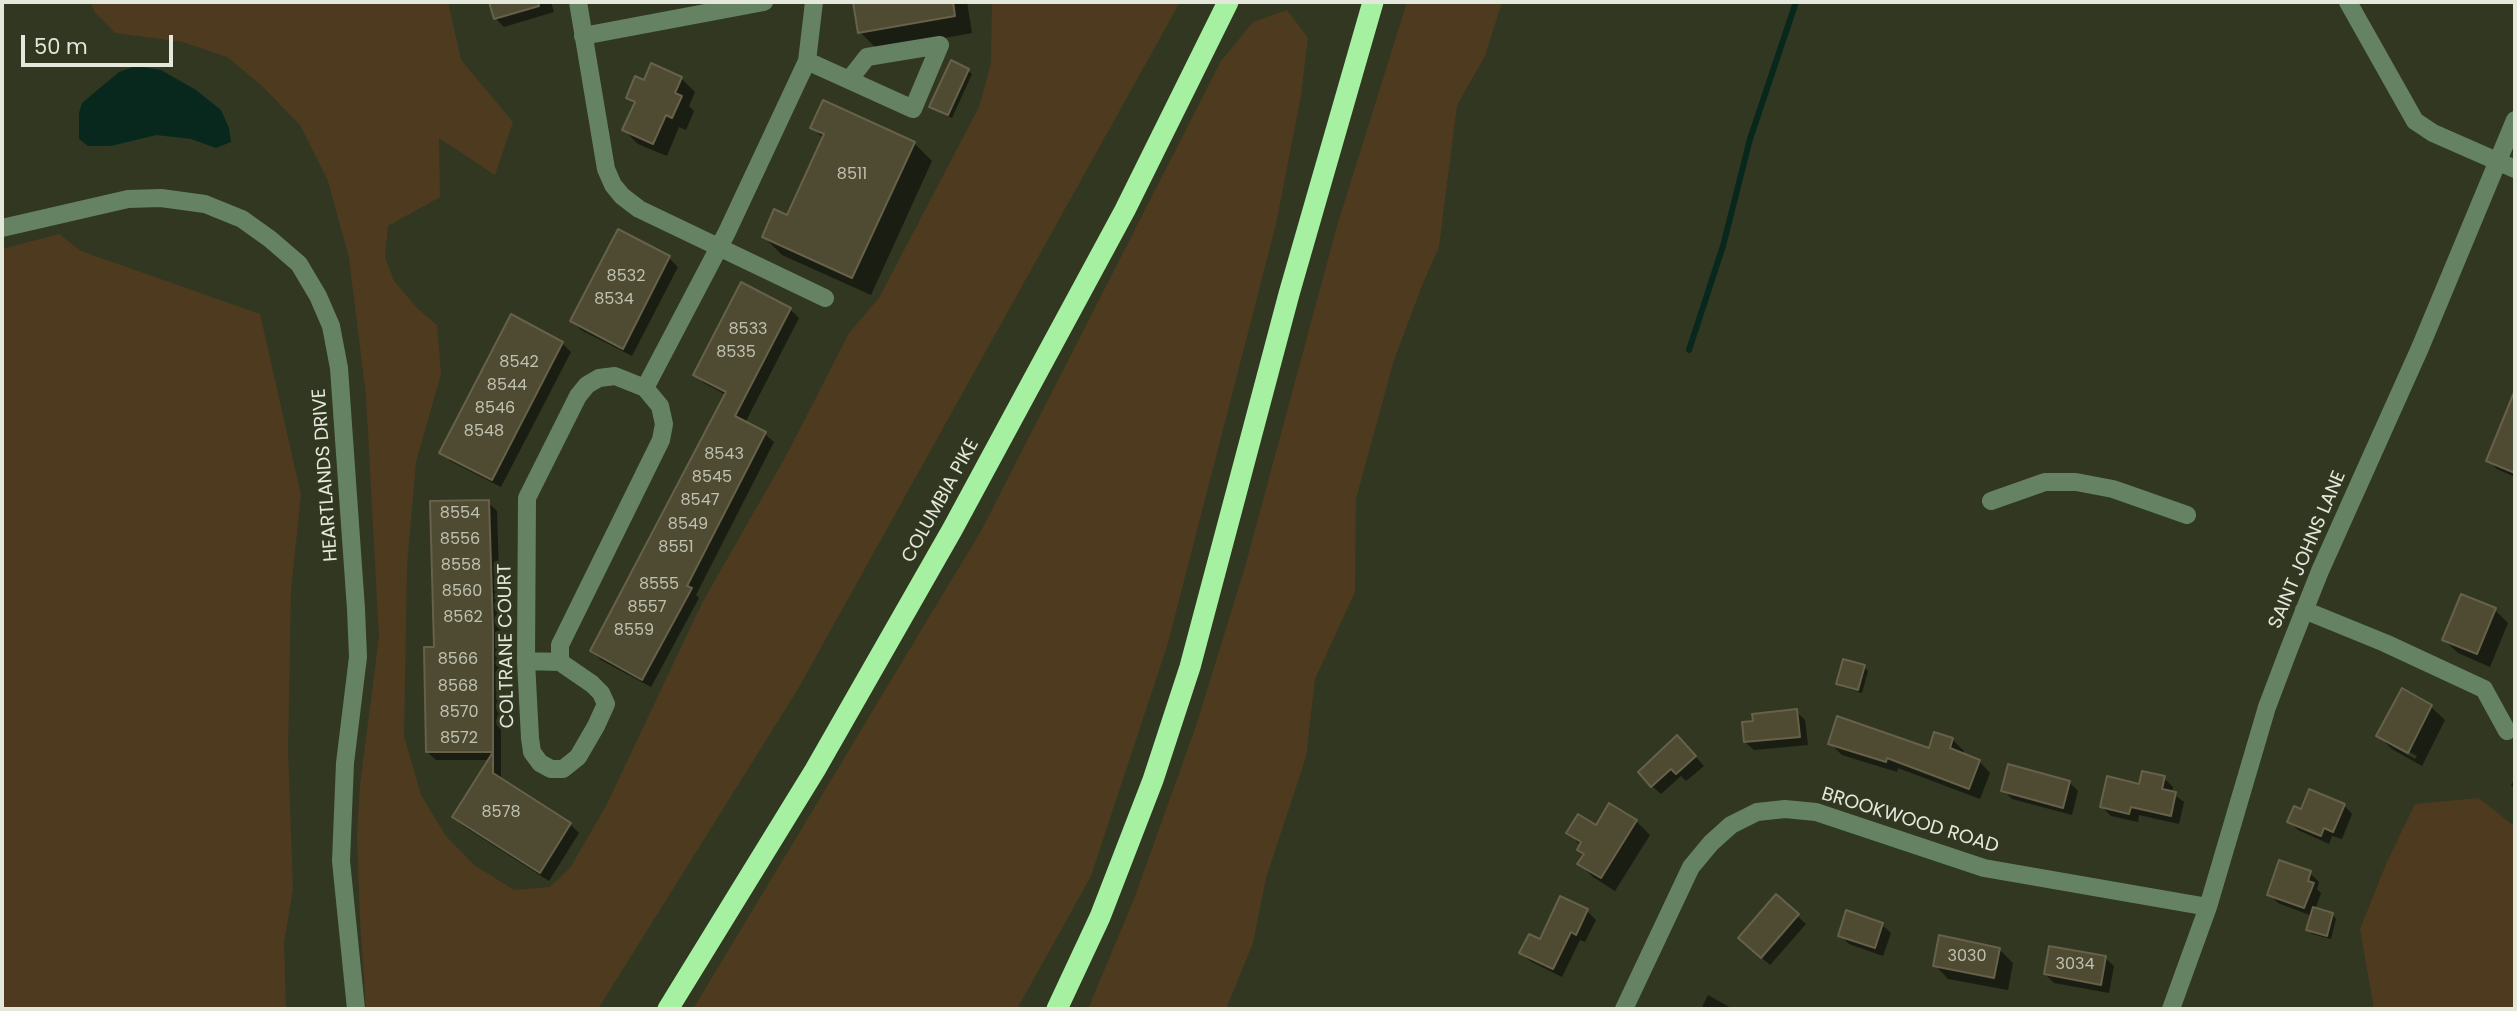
<!DOCTYPE html>
<html>
<head>
<meta charset="utf-8">
<style>
  body { margin:0 }
  #map { position:relative; width:2517px; height:1011px; overflow:hidden; background:#313721; font-family:Poppins,sans-serif }
  canvas { display:block }
  .frame { position:absolute; inset:0; border:4px solid #e4e8da; pointer-events:none }
  .scale { position:absolute; left:21px; top:35px; width:152px; height:32px; box-sizing:border-box; border:4px solid #e4e8da; border-top:0; padding-left:9px; font-size:21px; line-height:24px; white-space:nowrap; color:#e4e8da; -webkit-text-stroke:5px #313721; paint-order:stroke }
</style>
</head>
<body>
<div id="map">
<canvas width="2517" height="1011"></canvas>
<div class="frame"></div>
<div class="scale">50 m</div>
</div>
<script>
const context = document.querySelector('canvas').getContext('2d');
context.lineJoin = 'round';
function fillPath(path, color) { context.fillStyle = color; context.fill(path, 'evenodd'); }
const shape = rows => new Path2D(rows.map(r => 'M' + r).join(''));
function trace(path, color, width, dash) { context.strokeStyle = color; context.lineWidth = width; context.lineCap = dash ? 'butt' : 'round'; context.setLineDash(dash || []); context.stroke(path); }
function label(font, color, halo, rows, align = 'center') {
  context.font = font + ' Poppins,sans-serif'; context.lineWidth = 7; context.setLineDash([]); context.textBaseline = 'middle'; context.strokeStyle = halo; context.fillStyle = color; for (const [text, x, y, turn = 0] of rows) {
    context.save(); context.translate(x, y); context.rotate((+turn || 0) * Math.PI / 180); context.textAlign = isNaN(turn) ? turn : align; if (halo) context.strokeText(text, 0, 0); context.fillText(text, 0, 0); context.restore();
  }
}
fillPath(shape([
  [90,2,448,2,461,60,513,122,495,175,439,138,440,197,388,226,385,257,394,281,417,308,437,325,441,374,416,462,407,566,404,736,421,795,446,836,474,865,514,890,550,887,570,868,606,806,702,603,786,456,849,333,879,298,979,107,991,63,992,2,1180,2,798,689,598,1009,366,1009,360,920,357,834,360,785,379,637,366,396,349,258,328,181,300,125,262,86,227,57,183,42,115,33,95,12],
  [1407,2,1502,2,1485,56,1457,105,1439,247,1423,283,1394,360,1356,499,1355,592,1315,679,1306,757,1266,878,1253,943,1226,1009,1088,1009,1134,899,1196,726,1245,567,1337,226],
  [1287,10,1308,38,1301,96,1276,224,1168,643,1091,876,1017,1009,693,1009,981,531,1221,61,1253,22],
  [59,234,81,251,260,314,301,495,291,590,288,750,293,889,284,943,286,1009,2,1009,2,249],
  [2479,798,2515,827,2515,1009,2374,1009,2360,929,2386,864,2415,804]
]), '#4e3b1f');
fillPath(shape([
  [136,66,161,70,196,90,221,110,229,128,231,142,216,148,191,139,156,135,111,146,88,146,79,139,79,113,82,103,119,72]
]), '#09281d');
fillPath(shape([
  [491,2,551,2,554,12,504,27,495,18],
  [855,2,967,2,972,33,878,50,860,32],
  [968,71,972,74,952,118,935,110,931,106],
  [681,78,695,92,689,106,694,111,686,130,679,127,667,156,638,144,624,130,635,105,628,98],
  [812,127,914,143,932,161,871,295,782,255,764,237,788,217,824,139],
  [618,231,669,258,678,267,632,356,581,330,572,321],
  [742,284,790,309,799,318,745,423,765,434,774,442,696,595,699,598,651,687,601,660,592,651,726,395,704,383,695,375],
  [511,317,562,343,571,352,501,487,450,461,442,452],
  [2507,413,2515,416,2515,477,2497,469,2488,460],
  [488,502,497,511,501,640,501,781,570,824,579,833,549,881,463,826,454,817,490,760,436,760,427,752,436,649],
  [2495,610,2508,623,2490,667,2458,653,2444,640],
  [1864,667,1868,671,1862,693,1842,687,1838,683],
  [2431,707,2445,720,2422,766,2392,749,2378,735],
  [2392,742,2417,756,2415,759,2392,746],
  [1796,711,1805,720,1808,745,1754,750,1745,742],
  [1935,734,1953,740,1964,751,1963,755,1979,761,1990,773,1980,799,1898,768,1897,772,1842,755,1830,743,1930,750],
  [1686,746,1704,766,1686,781,1681,776,1661,794,1652,786],
  [2164,778,2173,787,2172,793,2184,802,2179,824,2139,815,2138,822,2111,816,2102,807],
  [2515,778,2515,789,2511,785],
  [2069,782,2078,791,2072,815,2012,799,2003,790],
  [2344,805,2352,814,2342,839,2332,836,2329,844,2298,830,2289,822,2302,811],
  [1636,821,1650,835,1615,891,1593,877,1580,864,1585,855,1579,849,1581,846,1568,832],
  [2310,873,2319,882,2317,889,2321,893,2315,910,2333,915,2336,919,2331,939,2312,934,2308,930,2312,916,2278,903,2269,894],
  [1776,897,1806,924,1770,965,1749,947],
  [1561,898,1587,911,1596,920,1585,942,1580,940,1562,977,1530,961,1521,953,1541,941],
  [1882,925,1891,933,1883,956,1849,944,1840,935],
  [1999,949,2013,963,2008,990,1948,979,1935,965],
  [2105,958,2114,966,2109,993,2054,983,2045,974],
  [1708,995,1733,1009,1701,1009]
]), '#0007');
trace(shape([
  [1689,350,1723,246,1750,139,1796,2]
]), '#09281d', 6);
const building = shape([
  [489,2,538,2,539,6,494,19,489,2],
  [853,2,953,2,955,16,858,33,853,2],
  [951,60,969,69,948,115,929,107,951,60],
  [651,63,682,77,675,93,682,96,672,118,666,115,653,144,622,130,635,102,626,98,635,76,644,80,651,63],
  [823,100,915,142,852,278,762,237,774,209,787,215,824,134,810,128,823,100],
  [618,229,670,256,623,349,570,321,618,229],
  [741,282,791,308,735,416,766,432,687,586,692,588,642,680,590,651,726,392,693,375,741,282],
  [511,314,563,342,492,480,439,453,511,314],
  [2515,390,2515,473,2486,461,2515,390],
  [489,500,493,630,493,773,571,823,540,873,452,817,493,752,426,752,424,647,434,647,430,501,489,500],
  [2461,594,2496,608,2477,654,2442,640,2461,594],
  [1843,659,1865,665,1858,690,1836,684,1843,659],
  [2402,688,2432,705,2408,753,2376,736,2402,688],
  [1797,709,1800,737,1744,742,1742,722,1753,721,1752,714,1797,709],
  [1837,716,1929,748,1934,732,1953,738,1950,748,1980,760,1969,789,1887,758,1886,762,1828,744,1837,716],
  [1677,735,1696,756,1676,774,1671,769,1651,787,1638,772,1677,735],
  [2008,764,2070,781,2063,808,2001,791,2008,764],
  [2142,771,2165,776,2162,789,2176,792,2171,816,2131,807,2129,814,2100,807,2107,776,2139,784,2142,771],
  [2309,789,2345,804,2333,832,2324,828,2321,836,2287,822,2294,806,2301,809,2309,789],
  [1609,803,1637,820,1601,878,1577,864,1584,854,1577,850,1581,842,1566,833,1578,814,1596,825,1609,803],
  [2279,860,2311,871,2308,881,2314,883,2304,908,2267,895,2279,860],
  [1776,894,1799,914,1761,958,1738,938,1776,894],
  [1560,896,1588,909,1576,935,1571,932,1553,969,1519,953,1529,934,1540,939,1560,896],
  [2313,907,2333,913,2327,936,2306,930,2313,907],
  [1846,910,1883,923,1875,948,1838,936,1846,910],
  [1939,935,2000,948,1994,978,1933,966,1939,935],
  [2049,946,2106,956,2101,985,2044,974,2049,946]
]);
fillPath(building, '#4f4b33');
trace(building, '#666148', 2);
trace(shape([
  [578,2,606,169,613,185,622,196,639,209,825,298],
  [2348,2,2415,121,2433,133,2515,169],
  [583,36,764,2],
  [807,61,849,80,913,109,940,45,867,57,849,80],
  [2,228,128,199,161,198,205,204,242,219,270,239,299,264,318,296,331,326,339,368,356,609,358,657,345,763,341,861,356,1009],
  [615,376,645,388,660,406,664,424,661,440,560,645,560,662,592,684,601,693,606,704,596,726,578,757,563,769,551,769,540,763,532,752,530,738,526,661,527,498,578,396,587,385,599,378,615,376],
  [645,388,727,232,807,61,814,2],
  [1991,501,2045,482,2076,482,2113,489,2187,515],
  [2304,610,2385,643,2484,689,2507,731],
  [526,661,560,662],
  [1624,1009,1691,867,1711,843,1731,825,1757,812,1785,809,1816,812,1984,868,2208,907],
  [2171,1009,2208,907,2267,707,2289,649,2320,571,2420,348,2515,120]
]), '#658363', 18);
trace(shape([
  [668,1009,815,770,952,530,1125,210,1228,2],
  [1057,1009,1100,917,1153,780,1190,667,1289,294,1373,2]
]), '#a5f1a1', 21);
label('16px', '#bfc1b0', null, [
  ["8511",852,175],
  ["8532",626,277],
  ["8534",614,300],
  ["8533",748,330],
  ["8535",736,353],
  ["8542",519,363],
  ["8544",507,386],
  ["8546",495,409],
  ["8548",484,432],
  ["8543",724,455],
  ["8545",712,478],
  ["8547",700,501],
  ["8554",460,514],
  ["8549",688,525],
  ["8556",460,540],
  ["8551",676,548],
  ["8558",461,566],
  ["8555",659,585],
  ["8560",462,592],
  ["8557",647,608],
  ["8562",463,618],
  ["8559",634,631],
  ["8566",458,660],
  ["8568",458,687],
  ["8570",459,713],
  ["8572",459,739],
  ["8578",501,813],
  ["3030",1967,957],
  ["3034",2075,965]
]);
label('19px', '#e4e8da', '#313721', [
  ["HEARTLANDS DRIVE",326,475,-94],
  ["COLUMBIA PIKE",941,501,-61],
  ["SAINT JOHNS LANE",2308,550,-67],
  ["COLTRANE COURT",507,646,-91],
  ["BROOKWOOD ROAD",1910,821,17]
]);
</script>
</body>
</html>
